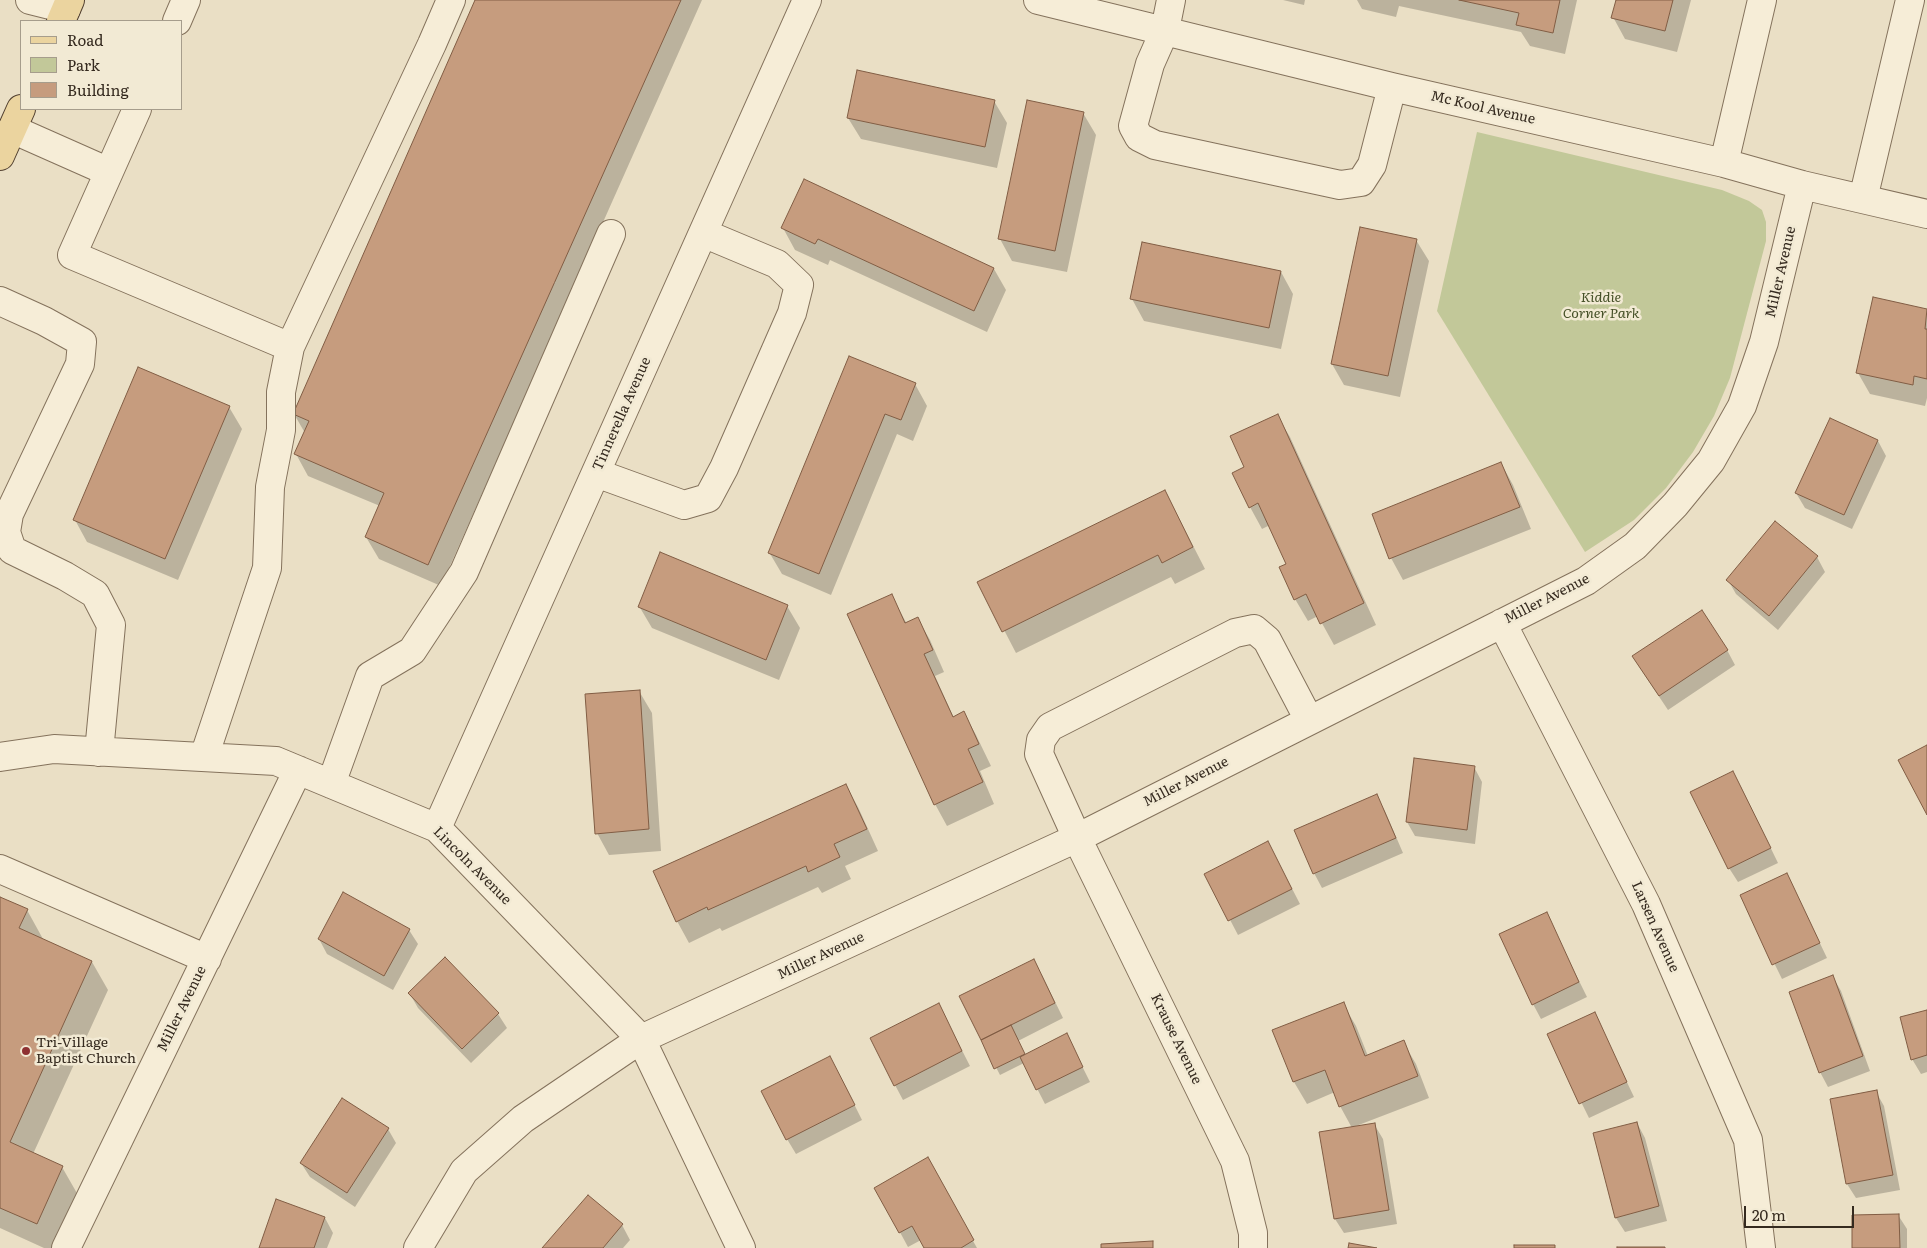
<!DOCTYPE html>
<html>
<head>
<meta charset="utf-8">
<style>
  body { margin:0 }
  #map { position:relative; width:1927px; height:1248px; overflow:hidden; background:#eadfc5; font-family:Literata,serif }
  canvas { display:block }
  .legend { position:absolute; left:20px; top:20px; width:162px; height:90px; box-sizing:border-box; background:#f2ead4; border:1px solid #a69d8c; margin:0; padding:6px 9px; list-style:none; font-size:15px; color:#352a1f }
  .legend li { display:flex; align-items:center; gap:10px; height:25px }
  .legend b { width:25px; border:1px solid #a69d8c }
  .scale { position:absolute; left:1744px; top:1206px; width:110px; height:22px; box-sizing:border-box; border:2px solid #352a1f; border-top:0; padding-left:6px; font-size:15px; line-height:18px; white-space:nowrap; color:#352a1f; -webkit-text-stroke:4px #f2ead4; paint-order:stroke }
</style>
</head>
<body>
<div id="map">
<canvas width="1927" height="1248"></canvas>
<ul class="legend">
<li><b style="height:6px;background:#ebd49f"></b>Road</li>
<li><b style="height:14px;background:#c2c899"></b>Park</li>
<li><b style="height:14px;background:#c69c7e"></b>Building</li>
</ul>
<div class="scale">20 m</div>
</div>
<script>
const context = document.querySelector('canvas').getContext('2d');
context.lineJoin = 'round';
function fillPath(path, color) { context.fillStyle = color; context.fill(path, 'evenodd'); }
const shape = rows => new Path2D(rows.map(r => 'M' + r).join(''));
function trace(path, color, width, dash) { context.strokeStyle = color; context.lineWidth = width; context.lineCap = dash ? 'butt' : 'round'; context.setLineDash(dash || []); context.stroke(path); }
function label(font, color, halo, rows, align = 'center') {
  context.font = font + ' Literata,serif'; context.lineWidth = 5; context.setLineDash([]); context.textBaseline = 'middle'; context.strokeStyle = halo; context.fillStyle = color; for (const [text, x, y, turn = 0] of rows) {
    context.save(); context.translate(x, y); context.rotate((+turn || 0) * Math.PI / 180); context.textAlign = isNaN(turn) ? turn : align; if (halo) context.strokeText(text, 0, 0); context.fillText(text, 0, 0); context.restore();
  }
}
fillPath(shape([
  [1477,132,1722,190,1749,201,1762,210,1766,222,1766,241,1730,378,1714,416,1693,452,1666,488,1634,520,1585,552,1437,311]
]), '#c2c899');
fillPath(shape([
  [476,0,702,0,441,586,379,559,366,537,380,506,308,476,296,454,305,433,294,414],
  [1283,0,1305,0,1304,5],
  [1357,0,1577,0,1565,54,1530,46,1521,32,1399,6,1396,17,1362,9],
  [1617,0,1691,0,1677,52,1625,39,1613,17],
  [994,101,1007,123,997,168,861,139,848,118],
  [1083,113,1096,135,1067,272,1012,261,1000,239],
  [783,228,994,269,1006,290,987,332,830,260,828,265,795,250],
  [1416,240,1429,261,1400,397,1344,385,1332,364],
  [1281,272,1293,294,1281,349,1144,321,1132,299],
  [1874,299,1927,310,1927,398,1925,406,1870,394,1858,373],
  [850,357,915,384,927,406,913,441,897,434,831,595,782,574,769,552],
  [229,407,242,429,178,580,87,542,75,520],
  [1277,415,1290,437,1376,625,1334,645,1318,616,1308,621,1295,599,1288,564,1270,525,1262,529,1250,507,1245,468],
  [1830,420,1878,441,1886,456,1852,529,1805,508,1796,493],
  [1501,463,1513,485,1531,529,1403,580,1391,558],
  [1165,491,1205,569,1175,584,1171,577,1016,653,979,582],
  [1817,557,1825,572,1778,630,1736,594,1728,580],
  [891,595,907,624,918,619,930,640,944,672,935,676,954,718,964,713,976,735,991,766,980,771,994,804,947,826,935,804],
  [639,606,787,606,800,628,779,680,652,628],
  [1727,650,1735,665,1668,710,1642,671],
  [639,691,652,713,661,851,609,855,597,833],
  [1474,767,1482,782,1475,844,1415,836,1407,822],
  [846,786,858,807,878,851,845,866,851,879,822,893,818,887,722,931,720,928,689,943,677,921],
  [1741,787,1778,863,1738,882,1729,868],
  [1376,796,1385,811,1403,853,1322,888,1314,873],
  [1268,842,1300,904,1238,935,1206,874],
  [1787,874,1827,958,1782,979,1741,896],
  [0,898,27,910,43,939,92,962,108,990,33,1154,62,1167,78,1195,54,1248,44,1248,0,1228],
  [1546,914,1587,997,1541,1019,1533,1004],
  [409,930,418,944,393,990,327,954,319,939],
  [445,959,498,1014,507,1028,471,1063,418,1008,410,994],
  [1042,975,1063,1018,1018,1041,1025,1056,1074,1050,1090,1082,1045,1104,1024,1063,1000,1075,960,997],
  [1833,977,1841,991,1870,1071,1828,1087,1820,1072],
  [1343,1004,1356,1026,1368,1056,1403,1042,1416,1064,1429,1098,1356,1126,1374,1124,1383,1139,1397,1224,1344,1233,1335,1219,1320,1133,1352,1128,1340,1106,1335,1092,1307,1104,1294,1082,1274,1031],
  [1927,1011,1927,1072,1921,1074,1912,1059],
  [1594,1013,1634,1097,1589,1118,1548,1035],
  [946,1019,970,1066,903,1100,895,1085],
  [838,1072,862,1120,796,1154,787,1139],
  [1876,1092,1884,1106,1900,1190,1856,1198,1847,1184],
  [1637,1123,1645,1138,1667,1221,1625,1232,1616,1218],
  [388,1129,396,1143,355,1207,310,1177,301,1163],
  [927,1159,977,1248,925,1248,921,1240,908,1247,876,1188],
  [1898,1215,1907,1229,1907,1248,1854,1248],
  [325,1218,333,1233,327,1248,260,1248],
  [622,1225,630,1240,623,1248,544,1248]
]), '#0003');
const building = shape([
  [475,0,681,0,428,565,365,537,384,493,294,454,309,421,293,414,475,0],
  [1459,0,1560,0,1553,33,1516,25,1519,13,1459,0],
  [1616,0,1673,0,1665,31,1611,18,1616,0],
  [857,70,995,100,985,147,847,118,857,70],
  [1027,100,1084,112,1055,251,998,239,1027,100],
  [804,179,994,268,974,311,818,239,815,244,781,228,804,179],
  [1360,227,1417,239,1388,376,1331,364,1360,227],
  [1142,242,1281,271,1269,328,1130,299,1142,242],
  [1873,297,1927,309,1925,329,1927,329,1927,379,1914,376,1913,385,1856,373,1873,297],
  [849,356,916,383,901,420,885,414,819,574,768,553,849,356],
  [138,367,230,406,165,559,73,520,138,367],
  [1278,414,1364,603,1320,624,1306,594,1294,600,1279,567,1286,564,1258,503,1249,508,1232,473,1244,467,1230,436,1278,414],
  [1830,418,1878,440,1844,515,1795,493,1830,418],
  [1501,462,1520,507,1389,559,1372,514,1501,462],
  [1165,490,1193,547,1162,563,1158,555,1002,632,977,582,1165,490],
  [1775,521,1818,556,1769,616,1726,580,1775,521],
  [660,552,788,605,766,660,638,607,660,552],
  [892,594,905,623,918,617,933,650,924,654,953,717,964,711,979,744,968,749,983,782,934,805,847,614,892,594],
  [1702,610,1728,650,1659,696,1632,656,1702,610],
  [640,690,649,829,595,834,585,694,640,690],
  [1927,745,1927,815,1898,760,1927,745],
  [1414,758,1475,766,1467,830,1406,822,1414,758],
  [1733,771,1771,848,1728,869,1690,792,1733,771],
  [846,784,867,829,834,844,840,857,808,872,806,866,708,910,707,907,676,922,653,871,846,784],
  [1377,794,1396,838,1313,874,1294,830,1377,794],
  [1268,841,1292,889,1228,921,1204,874,1268,841],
  [1787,873,1820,943,1772,965,1740,895,1787,873],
  [343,892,410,929,384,976,318,939,343,892],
  [0,897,28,909,19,928,92,961,10,1142,63,1166,37,1224,0,1208,0,897],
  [1547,912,1579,982,1532,1005,1499,934,1547,912],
  [445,957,499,1013,462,1049,408,993,445,957],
  [1034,959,1055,1003,981,1040,959,996,1034,959],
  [1833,975,1863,1056,1819,1073,1789,992,1833,975],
  [1344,1002,1365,1056,1404,1040,1418,1076,1339,1107,1325,1070,1293,1082,1272,1030,1344,1002],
  [939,1003,962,1051,894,1086,870,1038,939,1003],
  [1927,1010,1927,1055,1911,1060,1900,1017,1927,1010],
  [1595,1012,1627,1082,1579,1104,1547,1034,1595,1012],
  [1011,1025,1025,1054,994,1069,981,1040,1011,1025],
  [1067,1033,1083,1067,1036,1090,1020,1057,1067,1033],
  [830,1056,855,1105,786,1140,761,1091,830,1056],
  [1877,1090,1893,1175,1846,1184,1830,1099,1877,1090],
  [342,1098,389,1128,347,1193,300,1163,342,1098],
  [1637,1122,1659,1206,1615,1218,1593,1133,1637,1122],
  [1375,1123,1389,1210,1334,1219,1319,1132,1375,1123],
  [928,1157,974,1240,961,1248,924,1248,912,1226,899,1233,874,1188,928,1157],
  [588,1195,623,1224,603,1248,542,1248,588,1195],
  [276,1199,325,1217,314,1248,259,1248,276,1199],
  [1899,1214,1900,1248,1852,1248,1852,1215,1899,1214],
  [1153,1241,1153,1248,1101,1248,1101,1244,1153,1241],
  [1349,1243,1377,1248,1348,1248,1349,1243],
  [1514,1245,1555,1245,1555,1248,1514,1248,1514,1245],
  [1617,1247,1665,1247,1665,1248,1617,1248,1617,1247]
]);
fillPath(building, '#c69c7e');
trace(building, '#815d44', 1);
const minor = shape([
  [30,0,66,9],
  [1038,0,1392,87,1724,163,1802,185,1927,214],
  [1171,0,1165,30,1150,64,1133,126,1139,137,1155,145,1340,185,1361,182,1372,165,1392,87],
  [177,21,186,0],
  [137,109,72,255,290,347],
  [12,129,109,172],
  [1724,163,1762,0],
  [1863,199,1910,0],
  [0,301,44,321,82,342,80,364,9,514,6,532,12,550,65,576,95,594,111,625,99,752],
  [596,473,684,505,708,498,724,468,792,313,799,285,777,264,703,233],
  [1502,623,1646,904,1748,1140,1761,1248],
  [0,757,54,749,276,761,437,828,641,1039,741,1248],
  [204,757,267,568,270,487,281,430,281,392,290,347,432,44,451,0],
  [331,784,370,676,412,651,464,572,611,234],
  [437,828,807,0],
  [0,869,207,959],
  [66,1248,298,770],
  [418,1248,464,1171,523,1119,641,1039,1077,838,1586,581,1635,546,1675,505,1711,461,1742,406,1764,342,1802,185],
  [1253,1248,1253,1233,1235,1161,1077,838,1039,754,1041,740,1050,727,1235,633,1254,629,1267,640,1309,720]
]);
const major = shape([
  [61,21,70,0],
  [0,156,21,109]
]);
trace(minor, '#84725c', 30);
trace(major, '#524030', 30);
trace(minor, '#f6edd7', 28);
trace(major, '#ebd49f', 28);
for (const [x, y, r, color] of [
  [26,1051,5,"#8e3131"]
]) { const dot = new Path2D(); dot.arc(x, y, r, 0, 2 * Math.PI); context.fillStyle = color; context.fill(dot); trace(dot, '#f2ead4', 2); }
label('14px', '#352a1f', '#f2ead4', [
  ["Mc Kool Avenue",1483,108,13],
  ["Miller Avenue",1781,272,-77],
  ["Tinnerella Avenue",622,414,-66],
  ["Miller Avenue",1547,599,-27],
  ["Miller Avenue",1186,782,-27],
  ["Lincoln Avenue",472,866,45],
  ["Larsen Avenue",1655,927,66],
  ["Miller Avenue",821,956,-25],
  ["Miller Avenue",182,1009,-64],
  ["Krause Avenue",1176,1039,64]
]);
label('italic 14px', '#455027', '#f2ead4', [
  ["Kiddie",1601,298],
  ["Corner Park",1601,314]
]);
label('14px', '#352a1f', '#f2ead4', [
  ["Tri-Village",36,1043],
  ["Baptist Church",36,1059]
], 'left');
</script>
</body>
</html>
